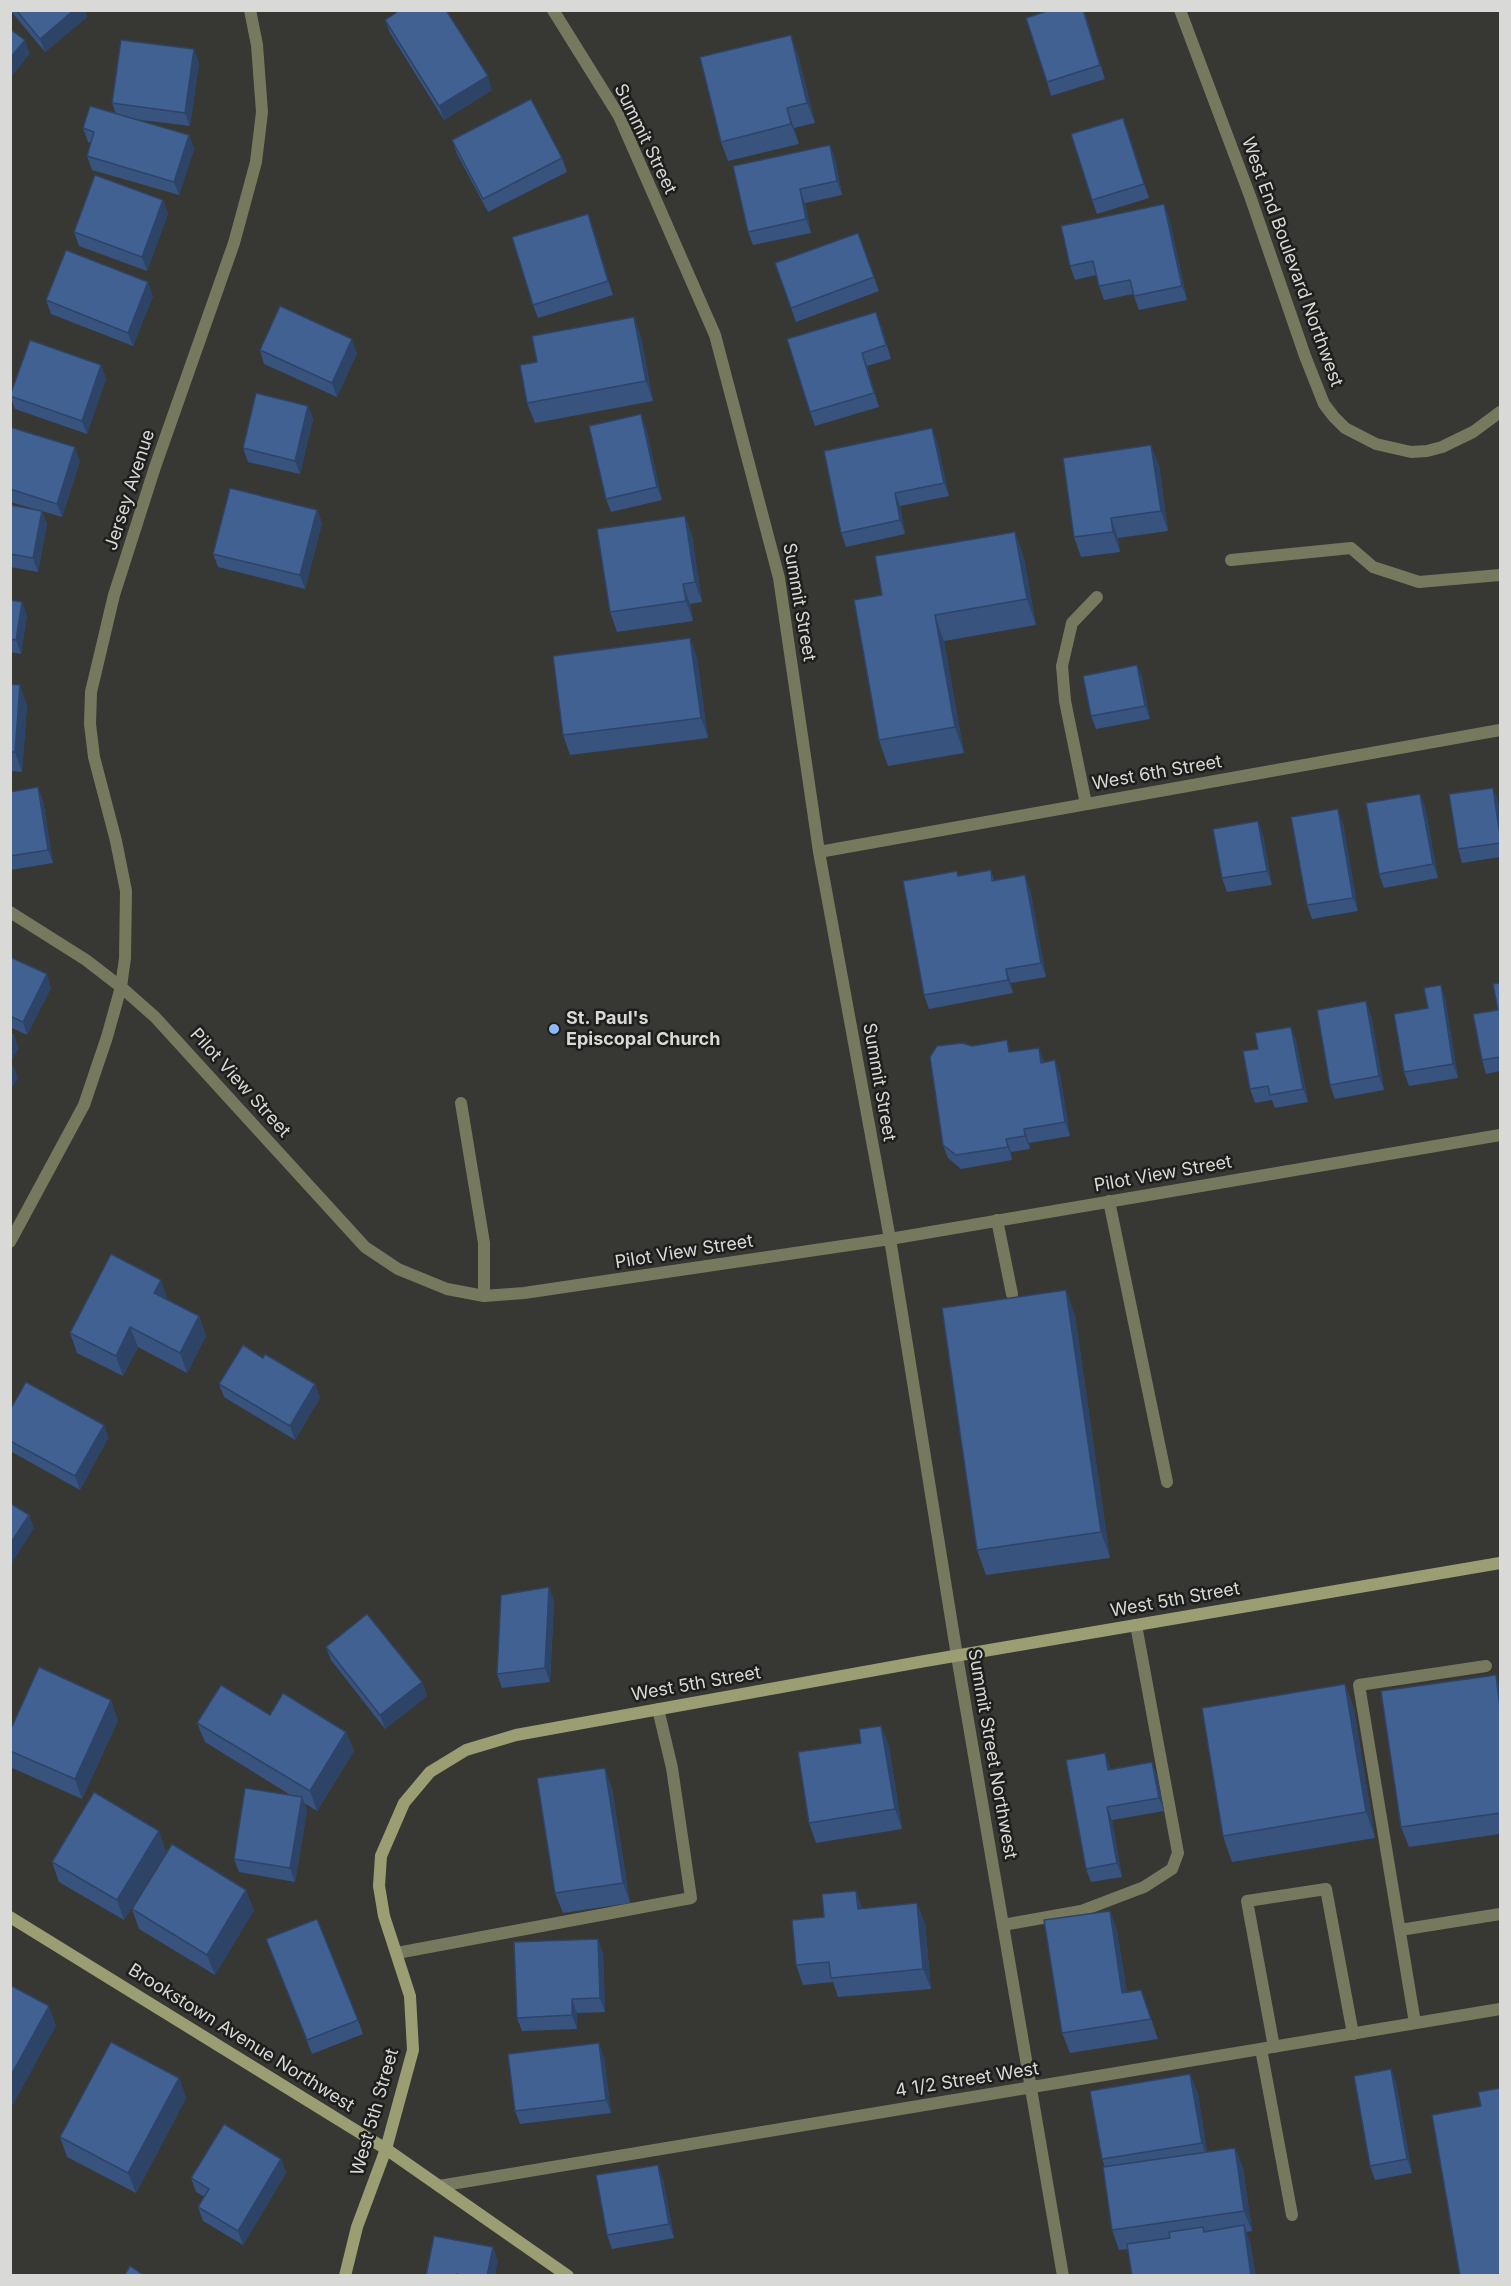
<!DOCTYPE html>
<html>
<head>
<meta charset="utf-8">
<style>
  body { margin:0 }
  #map { position:relative; width:1511px; height:2286px; overflow:hidden; background:#373733; font-family:Inter,sans-serif }
  canvas { display:block }
  .frame { position:absolute; inset:0; border:12px solid #d9dad7; pointer-events:none }
</style>
</head>
<body>
<div id="map">
<canvas width="1511" height="2286"></canvas>
<div class="frame"></div>
</div>
<script>
const context = document.querySelector('canvas').getContext('2d');
context.lineJoin = 'round';
const shape = rows => new Path2D(rows.map(r => 'M' + r).join(''));
function trace(path, color, width, dash) { context.strokeStyle = color; context.lineWidth = width; context.lineCap = dash ? 'butt' : 'round'; context.setLineDash(dash || []); context.stroke(path); }
function fillPath(path, color) { context.fillStyle = color; context.fill(path, 'evenodd'); }
function label(font, color, halo, rows, align = 'center') {
  context.font = font + ' Inter,sans-serif'; context.lineWidth = 5; context.setLineDash([]); context.textBaseline = 'middle'; context.strokeStyle = halo; context.fillStyle = color; for (const [text, x, y, turn = 0] of rows) {
    context.save(); context.translate(x, y); context.rotate((+turn || 0) * Math.PI / 180); context.textAlign = isNaN(turn) ? turn : align; if (halo) context.strokeText(text, 0, 0); context.fillText(text, 0, 0); context.restore();
  }
}
trace(shape([
  [1231,560,1351,548,1373,567,1419,582,1500,575],
  [1086,804,1065,701,1062,666,1072,623,1097,597],
  [461,1103,484,1243,484,1296],
  [1109,1201,1167,1482],
  [997,1220,1012,1294],
  [1003,1925,1081,1911,1144,1887,1172,1869,1178,1853,1136,1625],
  [1400,1930,1500,1914],
  [397,1953,691,1898,672,1768,658,1709],
  [1415,2023,1359,1685,1486,1666],
  [1274,2047,1247,1901,1326,1889,1353,2034],
  [1261,2049,1292,2215]
]), '#77795e', 12);
trace(shape([
  [553,10,619,116,715,335,779,578,819,852,890,1239,957,1656,1063,2276],
  [1180,10,1250,196,1305,356,1324,404,1334,417,1345,428,1376,444,1411,452,1427,451,1442,447,1473,432,1500,412],
  [819,852,1500,730],
  [10,912,86,960,121,987,155,1017,365,1247,398,1269,447,1289,484,1296,524,1293,890,1239,1500,1135],
  [10,1242,84,1105,107,1037,121,987,125,958,126,891,116,841,94,757,90,724,91,692,114,595,155,467,234,243,256,162,262,112,257,45,250,10],
  [439,2186,1500,2009]
]), '#77795e', 12);
trace(shape([
  [10,1917,386,2149,568,2276],
  [345,2276,357,2227,386,2149,413,2050,410,1996,384,1916,379,1886,381,1856,404,1803,430,1772,466,1750,516,1735,925,1661,1500,1563]
]), '#9b9e73', 12);
fillPath(shape([
  [10,10,85,10,87,17,45,52],
  [1084,10,1105,79,1051,96,1047,82],
  [385,20,492,90,444,120,390,33],
  [798,55,815,123,794,128,799,144,728,161,721,142],
  [199,63,190,126,133,119,189,135,194,149,179,195,92,170,87,156,91,143,88,142,83,128,116,114,112,103],
  [1128,131,1149,198,1097,214,1092,200],
  [452,140,562,158,567,172,488,212,457,154],
  [835,158,842,195,805,203,811,233,753,245,748,232],
  [163,200,168,214,147,271,79,246,74,232],
  [1164,204,1169,218,1187,300,1139,310,1133,294,1104,300,1099,286,1096,275,1075,280,1070,266],
  [588,214,613,295,538,318,533,305],
  [858,233,879,291,796,322,775,263],
  [153,296,133,346,51,314,46,300],
  [881,325,891,359,867,366,879,407,815,426,810,412],
  [641,337,653,401,535,423,527,403,537,362],
  [260,350,357,353,337,397,264,364],
  [101,365,106,379,87,434,15,409,10,395],
  [308,406,313,419,300,474,248,462,243,448],
  [10,427,80,461,62,517,42,511,47,524,38,572,10,567,10,505,38,510,10,502],
  [646,428,662,500,611,512,606,499],
  [932,428,937,442,949,496,900,506,905,534,846,547,841,533],
  [1159,465,1168,531,1118,538,1120,552,1081,557,1074,537],
  [317,510,322,523,305,589,218,567,213,554],
  [685,516,692,536,702,602,690,604,693,621,617,632,610,612],
  [1015,532,1024,558,1036,625,944,641,964,753,888,766,879,740,882,595],
  [10,600,27,615,21,654,10,652],
  [690,638,697,658,708,738,570,755,563,735],
  [1137,665,1142,678,1150,719,1096,729,1091,716],
  [10,684,27,705,22,772,10,771],
  [38,787,43,801,53,863,10,870,10,792],
  [1493,788,1498,801,1500,817,1500,857,1462,863,1458,849],
  [1420,794,1425,807,1438,878,1384,888,1379,874],
  [1343,823,1358,911,1312,919,1307,905],
  [1263,835,1272,885,1227,892,1222,878],
  [991,870,994,880,1030,889,1046,977,1011,983,1013,993,929,1009,924,995,958,876],
  [10,957,51,988,27,1035,10,1027],
  [1500,983,1500,1071,1486,1074,1482,1060,1498,1010],
  [1445,998,1458,1078,1409,1086,1404,1072,1428,1008],
  [1371,1015,1384,1090,1335,1099,1330,1085],
  [1291,1027,1296,1041,1308,1102,1275,1108,1272,1100,1255,1103,1250,1089,1258,1049],
  [972,1046,1012,1052,1044,1062,1060,1074,1070,1136,1029,1143,1030,1149,1011,1152,1012,1160,961,1169,948,1158,943,1145],
  [1066,1290,1075,1316,1110,1558,986,1575,977,1550],
  [168,1300,199,1316,206,1336,187,1373,138,1347,123,1376,77,1353,70,1333],
  [263,1358,315,1384,320,1398,295,1440,224,1397,219,1384],
  [10,1410,104,1425,108,1438,80,1490,10,1451],
  [549,1587,554,1601,550,1682,502,1688,497,1674],
  [326,1647,422,1682,427,1696,385,1729,331,1660],
  [1345,1684,1354,1710,1375,1838,1232,1862,1223,1836],
  [1500,1688,1500,1834,1409,1847,1401,1827],
  [270,1715,346,1732,354,1751,317,1811,304,1803,307,1811,295,1882,239,1872,234,1859,292,1796,205,1742,197,1723],
  [118,1720,82,1799,10,1767,10,1731],
  [881,1726,889,1746,902,1829,816,1843,809,1823,861,1743],
  [1105,1753,1110,1769,1157,1776,1164,1811,1112,1820,1122,1877,1091,1882,1086,1869],
  [612,1788,630,1903,563,1913,555,1893],
  [166,1851,124,1920,59,1882,52,1862],
  [856,1891,862,1908,925,1923,931,1989,838,1997,833,1982,803,1985,796,1965,824,1917],
  [132,1909,254,1910,215,1975,139,1929],
  [1110,1911,1117,1931,1127,1993,1148,2010,1158,2039,1070,2053,1062,2033],
  [266,1939,358,2020,363,2034,312,2054],
  [603,1953,605,2012,577,2013,577,2029,522,2031,517,2018],
  [604,2057,611,2113,520,2124,515,2111],
  [1391,2069,1396,2083,1412,2173,1375,2180,1370,2166],
  [1190,2074,1198,2094,1207,2152,1235,2148,1243,2168,1252,2231,1246,2232,1251,2245,1128,2249,1119,2250,1112,2230,1105,2167,1102,2159],
  [179,2078,186,2098,136,2193,67,2157,60,2137],
  [281,2159,286,2173,243,2245,203,2221,198,2207,205,2197,196,2192,191,2178],
  [663,2179,674,2238,612,2249,607,2235]
]), '#38537e');
fillPath(shape([
  [74,10,85,10,87,17,45,52,40,39],
  [1083,10,1085,15,1105,79,1100,65],
  [791,35,798,55,815,123,807,103],
  [25,40,30,54,10,78,10,58],
  [194,49,199,63,190,126,185,113],
  [488,76,492,90,444,120,439,106],
  [787,108,794,128,799,144,791,124],
  [1123,118,1128,131,1149,198,1144,184],
  [189,135,194,149,179,195,174,182],
  [830,145,835,158,842,195,837,181],
  [800,189,805,203,811,233,806,219],
  [163,200,168,214,147,271,142,257],
  [1164,204,1169,218,1187,300,1182,286],
  [588,214,593,227,613,295,608,281],
  [148,282,153,296,133,346,128,333],
  [634,317,641,337,653,401,646,381],
  [352,339,357,353,337,397,332,383],
  [862,353,867,366,879,407,874,393],
  [101,365,106,379,87,434,82,421],
  [308,406,313,419,300,474,295,461],
  [641,414,646,428,662,500,657,487],
  [932,428,937,442,949,496,944,483],
  [1151,445,1159,465,1168,531,1161,511],
  [75,447,80,461,62,517,57,504],
  [895,493,900,506,905,534,900,520],
  [317,510,322,523,305,589,300,575],
  [42,511,47,524,38,572,33,558],
  [685,516,692,536,702,602,695,582],
  [1111,518,1118,538,1120,552,1113,532],
  [1015,532,1024,558,1036,625,1027,599],
  [683,584,690,604,693,621,686,601],
  [22,602,27,615,21,654,16,640],
  [935,615,944,641,964,753,955,727],
  [690,638,697,658,708,738,701,718],
  [1137,665,1142,678,1150,719,1145,706],
  [20,685,27,705,22,772,15,752],
  [38,787,43,801,53,863,48,850],
  [1493,788,1498,801,1500,817,1500,836],
  [1420,794,1425,807,1438,878,1433,864],
  [1338,809,1343,823,1358,911,1353,898],
  [1258,821,1263,835,1272,885,1267,871],
  [1025,875,1030,889,1046,977,1041,963],
  [1006,969,1011,983,1013,993,1008,980],
  [47,974,51,988,27,1035,23,1022],
  [1441,985,1445,998,1458,1078,1453,1064],
  [1366,1001,1371,1015,1384,1090,1379,1076],
  [1291,1027,1296,1041,1308,1102,1303,1089],
  [14,1035,19,1048,10,1063,10,1041],
  [1039,1048,1044,1061,1046,1076,1041,1063],
  [1055,1060,1060,1074,1070,1136,1065,1122],
  [13,1065,18,1078,10,1091,10,1069],
  [1024,1129,1029,1143,1030,1149,1025,1136],
  [1006,1139,1011,1152,1012,1160,1008,1147],
  [161,1280,168,1300,154,1293],
  [1066,1290,1075,1316,1110,1558,1101,1532],
  [199,1316,206,1336,187,1373,180,1353],
  [130,1327,138,1347,123,1376,116,1356],
  [315,1384,320,1398,295,1440,290,1426],
  [104,1425,108,1438,80,1490,75,1476],
  [29,1515,34,1528,10,1566,10,1544],
  [549,1587,554,1601,550,1682,545,1668],
  [1496,1675,1500,1688,1500,1708],
  [422,1682,427,1696,385,1729,380,1715],
  [1345,1684,1354,1710,1375,1838,1366,1812],
  [111,1700,118,1720,82,1799,75,1779],
  [881,1726,889,1746,902,1829,895,1809],
  [346,1732,354,1751,317,1811,310,1791],
  [1105,1753,1110,1766,1113,1784,1108,1770],
  [1152,1762,1157,1776,1164,1811,1159,1798],
  [605,1768,612,1788,630,1903,623,1883],
  [302,1797,307,1811,295,1882,290,1868],
  [1107,1807,1112,1820,1122,1877,1117,1863],
  [159,1831,166,1851,124,1920,117,1900],
  [246,1890,254,1910,215,1975,207,1955],
  [856,1891,863,1911,858,1909],
  [917,1903,925,1923,931,1989,923,1969],
  [1110,1911,1117,1931,1130,2013,1122,1993],
  [598,1939,603,1953,605,2012,600,1998],
  [572,1999,577,2013,577,2029,572,2015],
  [49,2006,56,2026,10,2110,10,2077],
  [599,2043,604,2057,611,2113,606,2100],
  [1391,2069,1396,2083,1412,2173,1407,2159],
  [1190,2074,1198,2094,1209,2163,1202,2143],
  [179,2078,186,2098,136,2193,128,2173],
  [1235,2148,1243,2168,1252,2231,1244,2211],
  [281,2159,286,2173,243,2245,238,2231],
  [658,2165,663,2179,674,2238,669,2224],
  [1244,2225,1251,2245,1256,2276,1251,2276],
  [493,2247,498,2261,495,2276,487,2276]
]), '#2e4467');
const building = shape([
  [16,10,74,10,40,39,16,10],
  [400,10,446,10,488,76,439,106,385,20,400,10],
  [1050,10,1083,10,1100,65,1047,82,1026,18,1050,10],
  [10,29,25,40,10,58,10,29],
  [791,35,807,103,787,108,791,124,721,142,700,57,791,35],
  [121,40,194,49,185,113,112,103,121,40],
  [531,99,562,158,483,199,452,140,531,99],
  [90,106,189,135,174,182,87,156,94,132,83,128,90,106],
  [1123,118,1144,184,1092,200,1071,134,1123,118],
  [830,145,837,181,800,189,806,219,748,232,733,166,830,145],
  [95,175,163,200,142,257,74,232,95,175],
  [1164,204,1182,286,1134,296,1130,280,1099,286,1093,261,1070,266,1061,226,1164,204],
  [588,214,608,281,533,305,512,237,588,214],
  [858,233,874,277,791,308,775,263,858,233],
  [66,250,148,282,128,333,46,300,66,250],
  [280,306,352,339,332,383,260,350,280,306],
  [876,312,886,345,862,353,874,393,810,412,787,339,876,312],
  [634,317,646,381,527,403,520,365,537,362,532,336,634,317],
  [30,340,101,365,82,421,10,396,30,340],
  [256,393,308,406,295,461,243,448,256,393],
  [641,414,657,487,606,499,589,426,641,414],
  [10,427,75,447,57,504,10,489,10,427],
  [932,428,944,483,895,493,900,520,841,533,824,451,932,428],
  [1151,445,1161,511,1111,518,1113,532,1074,537,1063,458,1151,445],
  [230,488,317,510,300,575,213,554,230,488],
  [10,505,42,511,33,558,10,554,10,505],
  [685,516,695,582,683,584,686,601,610,612,597,529,685,516],
  [1015,532,1027,599,935,615,955,727,879,740,854,600,882,595,875,556,1015,532],
  [10,600,22,602,16,640,10,639,10,600],
  [690,638,701,718,563,735,553,656,690,638],
  [1137,665,1145,706,1091,716,1083,676,1137,665],
  [10,684,20,685,15,752,10,752,10,684],
  [38,787,48,850,10,856,10,792,38,787],
  [1493,788,1500,836,1500,843,1458,849,1449,794,1493,788],
  [1420,794,1433,864,1379,874,1366,803,1420,794],
  [1338,809,1353,898,1307,905,1291,817,1338,809],
  [1258,821,1267,871,1222,878,1213,829,1258,821],
  [991,870,992,881,1025,875,1041,963,1006,969,1008,980,924,995,903,881,957,871,958,876,991,870],
  [10,957,47,974,23,1022,10,1016,10,957],
  [1500,983,1500,1057,1482,1060,1473,1014,1498,1010,1493,984,1500,983],
  [1441,985,1453,1064,1404,1072,1394,1014,1428,1008,1424,988,1441,985],
  [1366,1001,1379,1076,1330,1085,1317,1010,1366,1001],
  [1291,1027,1303,1089,1270,1095,1268,1086,1250,1089,1243,1051,1258,1049,1255,1033,1291,1027],
  [10,1033,14,1035,10,1041,10,1033],
  [1007,1040,1009,1052,1039,1048,1041,1063,1055,1060,1065,1122,1024,1129,1025,1136,1006,1139,1008,1147,956,1155,943,1145,930,1057,937,1046,962,1043,972,1046,1007,1040],
  [111,1254,161,1280,154,1293,199,1316,180,1353,130,1327,116,1356,70,1333,111,1254],
  [1066,1290,1101,1532,977,1550,942,1308,1066,1290],
  [243,1345,263,1358,265,1354,315,1384,290,1426,219,1384,243,1345],
  [26,1382,104,1425,75,1476,10,1441,10,1410,26,1382],
  [10,1503,29,1515,10,1544,10,1503],
  [549,1587,545,1668,497,1674,501,1595,549,1587],
  [367,1614,422,1682,380,1715,326,1647,367,1614],
  [39,1667,111,1700,75,1779,10,1751,10,1731,39,1667],
  [1496,1675,1500,1708,1500,1813,1401,1827,1381,1691,1496,1675],
  [1345,1684,1366,1812,1223,1836,1202,1708,1345,1684],
  [221,1685,270,1715,283,1693,346,1732,310,1791,197,1723,221,1685],
  [881,1726,895,1809,809,1823,798,1752,861,1743,859,1729,881,1726],
  [1105,1753,1108,1770,1152,1762,1159,1798,1107,1807,1117,1863,1086,1869,1066,1760,1105,1753],
  [605,1768,623,1883,555,1893,537,1778,605,1768],
  [245,1788,302,1797,290,1868,234,1859,245,1788],
  [94,1792,159,1831,117,1900,52,1862,94,1792],
  [172,1844,246,1890,207,1955,132,1909,172,1844],
  [856,1891,858,1909,917,1903,923,1969,831,1978,829,1962,796,1965,792,1920,824,1917,822,1894,856,1891],
  [1110,1911,1122,1993,1141,1990,1151,2019,1062,2033,1044,1920,1110,1911],
  [317,1919,358,2020,307,2040,266,1939,317,1919],
  [598,1939,600,1998,572,1999,572,2015,517,2018,514,1942,598,1939],
  [10,1985,49,2006,10,2077,10,1985],
  [111,2042,179,2078,128,2173,60,2137,111,2042],
  [599,2043,606,2100,515,2111,508,2054,599,2043],
  [1391,2069,1407,2159,1370,2166,1354,2076,1391,2069],
  [1190,2074,1202,2143,1102,2159,1090,2091,1190,2074],
  [1500,2088,1500,2276,1460,2276,1432,2115,1481,2106,1478,2092,1500,2088],
  [224,2124,281,2159,238,2231,198,2207,209,2189,191,2178,224,2124],
  [1235,2148,1244,2211,1112,2230,1103,2167,1235,2148],
  [658,2165,669,2224,607,2235,596,2175,658,2165],
  [1244,2225,1251,2276,1132,2276,1127,2244,1170,2238,1169,2232,1203,2227,1204,2232,1244,2225],
  [434,2236,493,2247,487,2276,466,2276,456,2274,456,2276,426,2276,434,2236],
  [130,2266,145,2276,124,2276,130,2266]
]);
fillPath(building, '#416193');
trace(building, '#2e4467', 1.5);
for (const [x, y, r, color] of [
  [554,1029,6,"#8db9fc"]
]) { const dot = new Path2D(); dot.arc(x, y, r, 0, 2 * Math.PI); context.fillStyle = color; context.fill(dot); trace(dot, '#1e1f1d', 2); }
label('18px', '#d9dad7', '#1e1f1d', [
  ["Summit Street",645,139,64],
  ["West End Boulevard Northwest",1292,262,70],
  ["Jersey Avenue",130,490,-72],
  ["Summit Street",799,602,80],
  ["West 6th Street",1157,773,-10],
  ["Summit Street",879,1082,80],
  ["Pilot View Street",240,1083,48],
  ["Pilot View Street",1163,1174,-10],
  ["Pilot View Street",684,1252,-9],
  ["West 5th Street",1175,1600,-10],
  ["West 5th Street",696,1684,-10],
  ["Summit Street Northwest",992,1754,80],
  ["Brookstown Avenue Northwest",241,2038,32],
  ["4 1/2 Street West",967,2080,-9],
  ["West 5th Street",375,2112,-74]
]);
label('bold 18px', '#d9dad7', '#1e1f1d', [
  ["St. Paul's",566,1019],
  ["Episcopal Church",566,1040]
], 'left');
</script>
</body>
</html>
